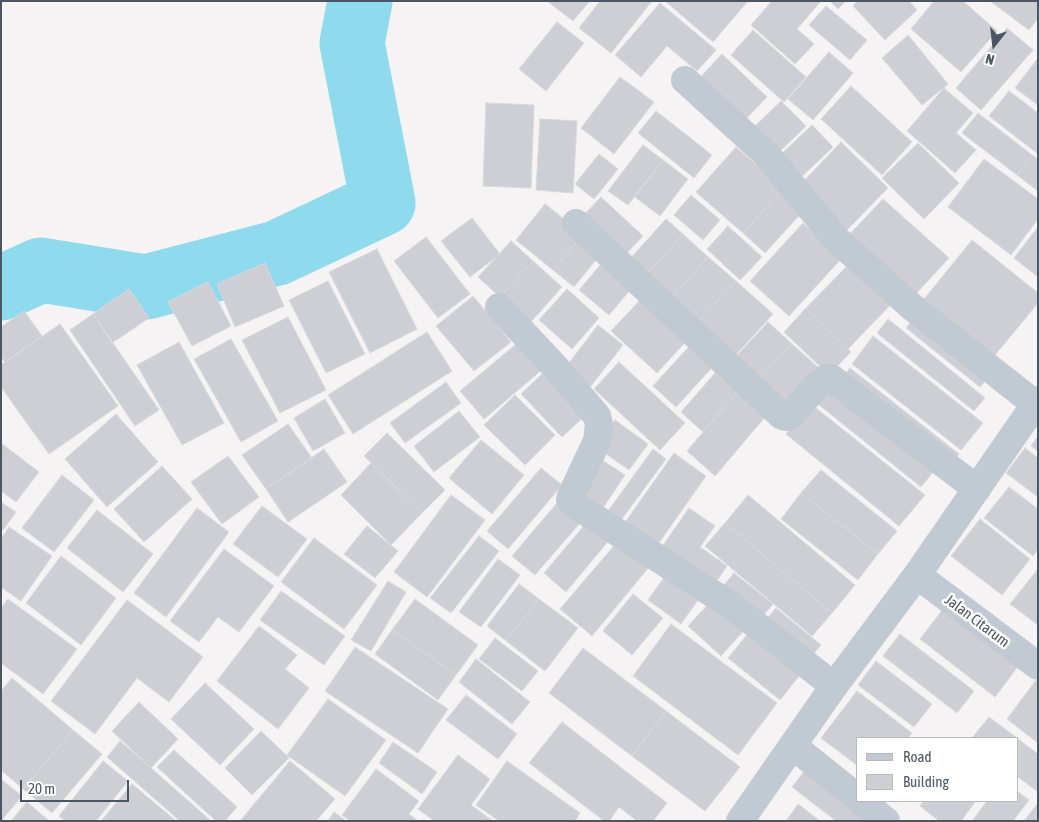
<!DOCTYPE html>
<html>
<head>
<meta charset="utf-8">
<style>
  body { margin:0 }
  #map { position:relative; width:1039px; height:822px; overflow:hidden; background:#f5f3f3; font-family:"Asap Condensed",sans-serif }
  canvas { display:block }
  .frame { position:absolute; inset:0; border:2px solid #4a5661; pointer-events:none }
  .legend { position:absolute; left:856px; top:737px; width:162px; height:65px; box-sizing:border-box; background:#fff; border:1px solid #b7bbc0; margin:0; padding:6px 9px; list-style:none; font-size:15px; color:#4a5661 }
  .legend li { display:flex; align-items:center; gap:10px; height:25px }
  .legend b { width:25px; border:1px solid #b7bbc0 }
  .north { position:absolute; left:969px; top:20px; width:50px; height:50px; -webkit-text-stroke:4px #fff; paint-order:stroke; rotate:196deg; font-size:14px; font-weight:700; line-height:20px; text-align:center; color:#4a5661 }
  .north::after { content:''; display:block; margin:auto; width:18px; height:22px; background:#4a5661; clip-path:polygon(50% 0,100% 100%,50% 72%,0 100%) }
  .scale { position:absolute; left:20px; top:780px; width:109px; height:22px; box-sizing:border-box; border:2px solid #4a5661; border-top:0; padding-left:6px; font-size:15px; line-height:18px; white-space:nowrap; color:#4a5661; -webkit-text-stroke:4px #fff; paint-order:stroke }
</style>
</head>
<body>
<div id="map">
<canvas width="1039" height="822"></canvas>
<div class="frame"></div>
<ul class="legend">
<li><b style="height:6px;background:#c1cad2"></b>Road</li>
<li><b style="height:14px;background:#cdcfd5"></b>Building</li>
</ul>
<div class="north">N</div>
<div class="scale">20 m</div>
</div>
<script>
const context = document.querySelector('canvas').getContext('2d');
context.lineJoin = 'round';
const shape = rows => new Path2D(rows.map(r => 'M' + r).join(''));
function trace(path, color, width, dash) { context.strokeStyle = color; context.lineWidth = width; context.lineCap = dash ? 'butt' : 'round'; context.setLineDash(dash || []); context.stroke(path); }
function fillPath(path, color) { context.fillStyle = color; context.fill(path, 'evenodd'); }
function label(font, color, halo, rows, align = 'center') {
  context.font = font + ' "Asap Condensed",sans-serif'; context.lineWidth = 5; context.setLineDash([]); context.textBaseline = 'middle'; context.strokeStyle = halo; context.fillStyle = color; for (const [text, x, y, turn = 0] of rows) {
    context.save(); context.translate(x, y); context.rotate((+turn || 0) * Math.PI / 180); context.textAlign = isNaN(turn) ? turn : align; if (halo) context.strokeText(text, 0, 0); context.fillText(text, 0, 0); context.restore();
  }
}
trace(shape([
  [1,288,41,270,146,287,277,253,383,203,352,43,360,1]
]), '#90daee', 65);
const building = shape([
  [547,1,588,1,589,2,573,21,547,1],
  [600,1,652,1,611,53,579,28,600,1],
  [665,1,748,1,713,42,665,1],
  [772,1,821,1,797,29,814,44,795,64,751,25,772,1],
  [830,1,846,1,838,9,830,1],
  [857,1,909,1,917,10,885,40,853,6,857,1],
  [934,1,963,1,997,31,961,72,911,29,934,1],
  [990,1,1038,1,1038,18,1029,30,990,1],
  [660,3,716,50,697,71,667,46,641,77,615,55,660,3],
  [826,6,867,40,850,60,809,25,826,6],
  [557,22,584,43,546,91,519,69,557,22],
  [1007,28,1033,50,981,110,956,88,1007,28],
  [753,30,806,77,784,102,731,55,753,30],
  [908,35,948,84,922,105,882,58,908,35],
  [829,52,853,73,813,120,788,99,829,52],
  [722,54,767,97,740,125,696,82,722,54],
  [1038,58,1038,105,1015,88,1038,58],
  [620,77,654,102,614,154,581,128,620,77],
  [851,86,912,142,882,175,821,119,851,86],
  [944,88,973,113,956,133,976,150,955,173,907,131,944,88],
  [1009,91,1038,113,1038,154,989,116,1009,91],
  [781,101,806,126,775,156,750,131,781,101],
  [486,103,534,105,531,188,483,186,486,103],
  [656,111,712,155,694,178,638,133,656,111],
  [978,113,1032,155,1017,175,962,133,978,113],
  [540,119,577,121,573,193,536,190,540,119],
  [812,125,833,147,795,183,775,160,812,125],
  [841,142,888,188,847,230,800,185,841,142],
  [918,143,959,183,924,219,882,178,918,143],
  [643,145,663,160,628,205,608,191,643,145],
  [736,147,783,188,743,233,696,192,736,147],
  [599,154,618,169,594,199,575,184,599,154],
  [1032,155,1038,159,1038,191,1017,175,1032,155],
  [984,159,1038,199,1038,219,1011,255,948,207,984,159],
  [663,160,688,179,660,216,635,197,663,160],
  [783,188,806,208,765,253,743,233,783,188],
  [691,195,720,220,703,240,674,215,691,195],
  [601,197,643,236,622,258,581,218,601,197],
  [883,199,949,258,912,298,846,238,883,199],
  [545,204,583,234,553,270,516,240,545,204],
  [472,218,500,254,470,277,441,241,472,218],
  [666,219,683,234,644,277,627,262,666,219],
  [803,223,841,259,789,316,750,281,803,223],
  [728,226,762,257,740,280,707,249,728,226],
  [1038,227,1038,277,1014,258,1038,227],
  [583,234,603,251,574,287,553,270,583,234],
  [683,234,708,257,669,300,644,277,683,234],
  [426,237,470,294,438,318,394,261,426,237],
  [972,240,1038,293,1038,303,990,361,920,304,972,240],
  [511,241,533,261,500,297,478,277,511,241],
  [377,249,417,329,370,353,329,272,377,249],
  [607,257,637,282,609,315,579,290,607,257],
  [708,257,736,281,696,324,669,300,708,257],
  [854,259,896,299,848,349,806,308,854,259],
  [533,261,562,287,530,323,500,297,533,261],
  [265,263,284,306,235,327,217,284,265,263],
  [328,281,365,354,326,373,289,300,328,281],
  [736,281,773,314,734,357,696,324,736,281],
  [208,282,231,326,192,346,168,302,208,282],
  [129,289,149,318,112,343,93,314,129,289],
  [567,289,599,318,572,349,539,320,567,289],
  [473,296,511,342,474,371,436,326,473,296],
  [644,296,689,338,657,373,611,331,644,296],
  [806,308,851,352,829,375,784,332,806,308],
  [24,311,42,336,5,362,1,357,1,327,24,311],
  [93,314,159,410,135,426,70,330,93,314],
  [917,315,991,374,980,387,906,328,917,315],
  [288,317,326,390,280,413,242,340,288,317],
  [888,319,985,398,974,411,877,333,888,319],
  [768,322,792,344,755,384,731,362,768,322],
  [60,324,118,406,49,454,1,387,1,365,60,324],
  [598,325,623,345,587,391,562,372,598,325],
  [427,332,452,371,353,434,328,395,427,332],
  [873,336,983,423,961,450,852,364,873,336],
  [231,339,278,421,241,442,194,359,231,339],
  [521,340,544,368,484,419,460,391,521,340],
  [695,340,718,361,676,407,653,386,695,340],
  [179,342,224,423,182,445,137,365,179,342],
  [792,344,820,369,782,409,755,384,792,344],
  [619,362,685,423,660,450,594,389,619,362],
  [850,368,959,454,950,465,841,379,850,368],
  [546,370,587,414,562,437,521,394,546,370],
  [715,373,737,392,703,432,681,412,715,373],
  [830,379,938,466,921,487,813,400,830,379],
  [446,382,461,403,405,443,390,423,446,382],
  [737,392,766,416,715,476,687,451,737,392],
  [515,395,555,435,525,465,484,425,515,395],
  [325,399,345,433,313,451,294,418,325,399],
  [811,404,925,495,899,526,786,434,811,404],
  [459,411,480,437,434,472,414,446,459,411],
  [116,414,158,462,107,507,65,459,116,414],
  [615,420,648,444,629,470,596,447,615,420],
  [288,424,312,458,266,489,242,455,288,424],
  [387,433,445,490,422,513,364,456,387,433],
  [1038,436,1038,451,1031,446,1038,436],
  [481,440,524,475,492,514,449,478,481,440],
  [1,443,39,472,16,502,1,491,1,443],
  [1025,448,1038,458,1038,497,1006,473,1025,448],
  [324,449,347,482,288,522,266,489,324,449],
  [653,449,666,459,619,523,606,514,653,449],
  [674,453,706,476,656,547,624,524,674,453],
  [228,456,259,497,222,524,191,482,228,456],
  [599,458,625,475,599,514,573,497,599,458],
  [371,463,422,513,391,545,341,495,371,463],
  [162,466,192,499,144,542,114,509,162,466],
  [541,468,562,485,508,549,487,531,541,468],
  [821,470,897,531,878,554,801,493,821,470],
  [62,475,94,500,54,552,22,528,62,475],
  [1009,487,1038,509,1038,549,1033,556,984,518,1009,487],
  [801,493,878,554,858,580,781,519,801,493],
  [451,495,485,520,427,597,394,572,451,495],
  [748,495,855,585,832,613,725,523,748,495],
  [563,496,586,516,535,575,512,556,563,496],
  [1,502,16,512,3,530,1,529,1,502],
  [262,506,307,539,278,577,233,544,262,506],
  [197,508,229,532,166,617,134,593,197,508],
  [689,508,715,526,700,547,727,566,712,588,659,551,689,508],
  [97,510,153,554,123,592,67,548,97,510],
  [980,519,1030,559,1002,595,951,556,980,519],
  [588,521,610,539,566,592,544,573,588,521],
  [725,523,832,613,812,636,705,546,725,523],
  [367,526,398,551,375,578,344,554,367,526],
  [9,527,52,556,21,601,1,587,1,539,9,527],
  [479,536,499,551,451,613,430,598,479,536],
  [314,538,377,585,344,629,281,582,314,538],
  [618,541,649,567,592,636,560,609,618,541],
  [224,549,274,586,239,632,218,617,199,642,170,621,224,549],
  [61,556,116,598,81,645,26,603,61,556],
  [498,559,520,575,481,627,459,612,498,559],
  [670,569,703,593,681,624,648,600,670,569],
  [1038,569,1038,625,1010,604,1038,569],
  [734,573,773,604,757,623,718,592,734,573],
  [388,581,406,592,371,651,351,640,388,581],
  [519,584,539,599,506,641,487,626,519,584],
  [281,591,345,636,324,665,260,620,281,591],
  [633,594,663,618,632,655,603,631,633,594],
  [714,598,747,627,721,656,688,626,714,598],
  [8,599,77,649,43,694,1,663,1,608,8,599],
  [415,599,478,645,456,675,392,630,415,599],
  [539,599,578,628,545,671,506,641,539,599],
  [127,600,203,657,169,702,137,678,95,734,51,701,127,600],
  [947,604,1022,661,995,697,920,639,947,604],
  [776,608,821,645,806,663,761,626,776,608],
  [671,624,777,703,738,755,633,676,671,624],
  [259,626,297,655,285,669,309,688,278,729,217,681,259,626],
  [392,630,456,675,438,700,375,654,392,630],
  [751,630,803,671,780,700,728,658,751,630],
  [900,634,974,691,957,713,883,656,900,634],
  [495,638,538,671,522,691,479,659,495,638],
  [355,647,448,709,418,753,325,691,355,647],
  [583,648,666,711,632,756,549,693,583,648],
  [476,659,530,702,512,724,459,682,476,659],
  [876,661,932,704,914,727,858,685,876,661],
  [12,678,73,730,23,789,1,770,1,691,12,678],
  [1037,679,1038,680,1038,743,1007,719,1037,679],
  [205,683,254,729,220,765,171,719,205,683],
  [857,691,912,733,908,738,858,738,858,766,821,738,857,691],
  [466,695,517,734,498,759,446,720,466,695],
  [328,699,386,740,345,796,287,755,328,699],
  [139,702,178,739,151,768,112,731,139,702],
  [666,711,740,767,705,811,632,756,666,711],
  [989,717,1017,738,972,738,989,717],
  [562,722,667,803,653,821,637,821,619,807,609,821,604,821,529,763,562,722],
  [73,730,102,754,52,813,23,789,73,730],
  [261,731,289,758,252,795,225,768,261,731],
  [1018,739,1038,754,1038,792,1018,777,1018,739],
  [120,741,151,768,211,821,180,821,107,757,120,741],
  [393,742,437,772,422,794,379,763,393,742],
  [174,750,237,807,225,821,216,821,157,767,174,750],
  [458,755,490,779,471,805,493,821,434,821,418,809,458,755],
  [103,761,128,781,96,821,65,821,59,816,103,761],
  [290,761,335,799,316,821,240,821,290,761],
  [507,761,580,813,575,821,499,821,476,805,507,761],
  [376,769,419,801,409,814,418,821,350,821,342,815,376,769],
  [806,769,873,821,836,821,792,787,806,769],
  [2,780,22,796,1,821,1,781,2,780],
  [132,784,176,821,101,821,132,784],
  [1018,792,1029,800,1013,821,972,821,987,801,1018,801,1018,792],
  [924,801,976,801,961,821,939,821,920,806,924,801],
  [27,802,49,821,11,821,27,802],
  [1038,803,1038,821,1024,821,1038,803],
  [798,804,820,821,786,821,798,804],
  [334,812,346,821,328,821,334,812]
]);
fillPath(building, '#cdcfd5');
trace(building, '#d7d9de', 1);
trace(shape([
  [685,80,766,154,836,239,912,307,1035,404],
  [576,223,782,416,787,417,792,414,817,385,827,378,831,378,977,489],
  [499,307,557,369,597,416,599,424,597,441,571,496,570,500,572,503,732,606,834,686],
  [917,575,1038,666],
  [793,746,858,798],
  [861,801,886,821],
  [740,821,834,686,917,575,1038,400]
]), '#c1cad2', 28);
label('15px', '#4a5661', '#fff', [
  ["Jalan Citarum",977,621,37]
]);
</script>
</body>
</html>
